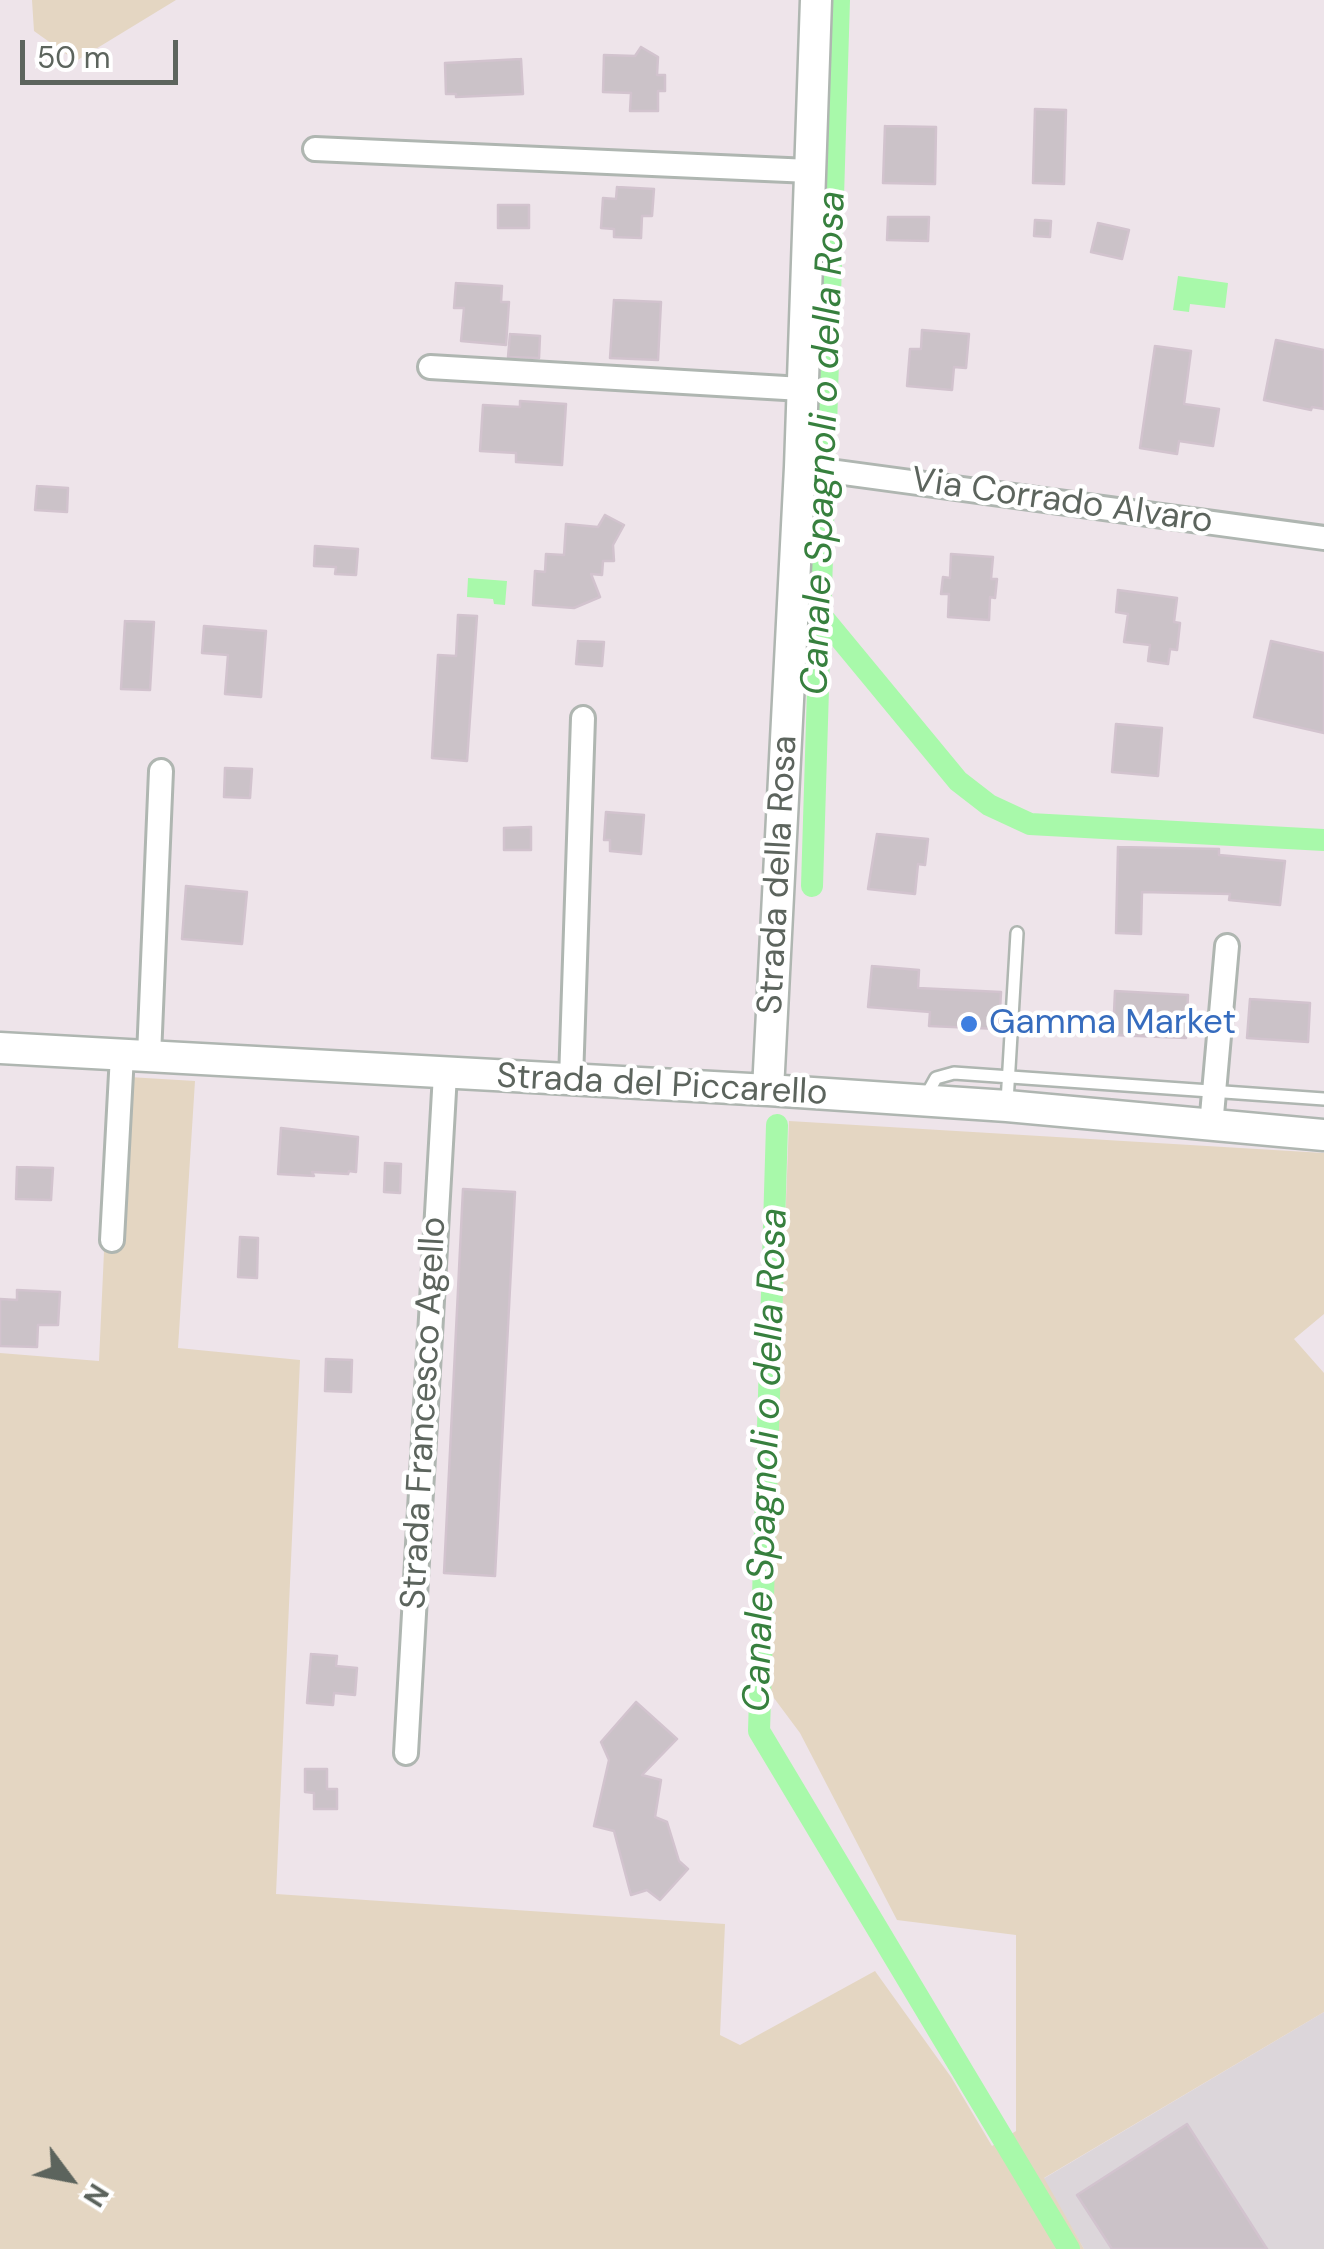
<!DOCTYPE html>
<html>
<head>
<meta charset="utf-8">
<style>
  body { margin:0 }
  #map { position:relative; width:1324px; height:2249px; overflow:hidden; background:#eee4ea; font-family:"DM Sans",sans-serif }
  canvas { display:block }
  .north { position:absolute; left:20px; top:2129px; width:100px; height:100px; -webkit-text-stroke:8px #fff; paint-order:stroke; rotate:122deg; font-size:28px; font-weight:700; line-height:40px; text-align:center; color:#5c645d }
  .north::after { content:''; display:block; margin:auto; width:35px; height:45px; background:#5c645d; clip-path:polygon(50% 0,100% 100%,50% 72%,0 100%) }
  .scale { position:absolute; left:20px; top:40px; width:158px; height:45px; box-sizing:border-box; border:5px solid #5c645d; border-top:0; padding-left:12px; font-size:30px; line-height:35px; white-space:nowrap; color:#5c645d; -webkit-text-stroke:8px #fff; paint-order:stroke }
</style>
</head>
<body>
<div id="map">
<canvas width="1324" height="2249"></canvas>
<div class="north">N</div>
<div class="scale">50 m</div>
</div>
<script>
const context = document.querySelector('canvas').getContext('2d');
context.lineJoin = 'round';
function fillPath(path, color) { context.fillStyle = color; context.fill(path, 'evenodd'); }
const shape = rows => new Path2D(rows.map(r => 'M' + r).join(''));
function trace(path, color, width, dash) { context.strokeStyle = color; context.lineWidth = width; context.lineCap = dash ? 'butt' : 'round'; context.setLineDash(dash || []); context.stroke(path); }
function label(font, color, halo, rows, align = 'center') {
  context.font = font + ' "DM Sans",sans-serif'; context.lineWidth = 9; context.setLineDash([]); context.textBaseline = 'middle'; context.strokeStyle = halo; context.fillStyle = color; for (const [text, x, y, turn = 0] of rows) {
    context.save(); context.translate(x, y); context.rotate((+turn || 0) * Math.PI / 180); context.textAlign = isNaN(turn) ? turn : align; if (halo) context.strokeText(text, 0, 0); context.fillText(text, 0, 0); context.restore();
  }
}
fillPath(shape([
  [1324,2012,1324,2249,1084,2249,1043,2179]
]), '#dcd6da');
fillPath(shape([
  [32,0,176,0,76,61,34,31],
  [112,1076,195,1081,178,1348,300,1360,276,1894,725,1924,720,2035,740,2045,875,1971,951,2077,992,2146,1016,2131,1016,1935,897,1920,800,1733,768,1690,789,1121,1324,1153,1324,1314,1294,1339,1324,1373,1324,2012,1044,2178,1084,2249,0,2249,0,1353,99,1361]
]), '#e4d6c2');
fillPath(shape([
  [1178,276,1228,283,1225,308,1190,304,1189,312,1173,310],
  [468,578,507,581,505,605,494,604,493,599,467,597]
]), '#a8f9aa');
trace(shape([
  [820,614,958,781,989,805,1030,824,1324,840],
  [812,886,839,0],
  [777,1125,759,1731,1069,2249]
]), '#a8f9aa', 22);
const building = shape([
  [641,47,658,57,657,75,665,75,665,91,658,91,658,111,630,111,631,93,603,92,604,55,635,56,641,47],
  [521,59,523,94,456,97,456,94,446,94,445,63,521,59],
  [1035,109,1066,110,1064,184,1033,183,1035,109],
  [885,126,936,127,935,184,883,183,885,126],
  [617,187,654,189,652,216,642,216,641,238,614,237,614,229,601,228,603,198,616,199,617,187],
  [498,205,529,205,529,228,498,228,498,205],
  [888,217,929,217,928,241,887,240,888,217],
  [1035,220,1051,221,1050,237,1034,236,1035,220],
  [1098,223,1129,230,1122,259,1091,252,1098,223],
  [456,283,502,286,501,302,509,302,506,345,461,341,464,308,454,308,456,283],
  [614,300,661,302,658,360,610,358,614,300],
  [922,330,969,334,966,368,954,367,952,390,907,386,910,349,921,349,922,330],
  [510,334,540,336,539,358,508,357,510,334],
  [1276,340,1324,350,1324,409,1312,407,1311,410,1264,400,1276,340],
  [1155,346,1191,351,1184,404,1219,409,1213,446,1179,441,1177,454,1140,448,1155,346],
  [520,401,566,404,562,465,516,462,516,453,480,451,483,405,520,407,520,401],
  [37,486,68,488,67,512,35,510,37,486],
  [605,515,624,525,613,545,614,561,603,561,602,575,591,574,600,597,574,608,533,605,535,571,545,572,546,554,564,555,566,524,598,527,605,515],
  [315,546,358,549,356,575,335,574,336,567,314,566,315,546],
  [951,554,993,557,991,579,997,579,995,598,990,597,989,620,948,617,949,594,941,594,943,577,950,578,951,554],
  [1118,590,1177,598,1174,622,1180,623,1177,650,1170,649,1168,664,1148,661,1150,645,1124,642,1128,614,1116,612,1118,590],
  [458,615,477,616,467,761,432,758,438,655,456,656,458,615],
  [125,621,154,622,150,690,121,689,125,621],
  [204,626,266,631,261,697,225,694,228,655,202,653,204,626],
  [578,641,604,642,602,666,576,664,578,641],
  [1271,641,1324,653,1324,733,1254,717,1271,641],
  [1116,724,1162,728,1158,776,1112,772,1116,724],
  [225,768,252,769,250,798,224,797,225,768],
  [606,812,644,815,641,854,610,851,610,840,604,840,606,812],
  [531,827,531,850,504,850,504,828,531,827],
  [877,834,928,839,925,865,918,864,915,894,868,889,877,834],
  [1118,847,1219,849,1219,855,1285,861,1280,905,1229,900,1230,894,1142,892,1141,934,1116,933,1118,847],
  [186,886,247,892,242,944,182,939,186,886],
  [872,966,919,970,918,988,1001,992,999,1029,929,1026,930,1012,868,1007,872,966],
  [1115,991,1188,995,1186,1038,1113,1035,1115,991],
  [1250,999,1310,1003,1308,1042,1247,1038,1250,999],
  [281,1128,358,1137,356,1172,349,1171,348,1174,312,1172,314,1176,278,1174,281,1128],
  [385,1163,401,1164,400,1193,384,1192,385,1163],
  [17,1167,53,1168,51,1200,16,1199,17,1167],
  [463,1189,515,1192,495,1576,444,1573,463,1189],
  [240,1237,258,1238,257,1278,238,1277,240,1237],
  [17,1290,60,1292,58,1325,38,1325,37,1347,0,1346,0,1299,17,1300,17,1290],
  [326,1359,352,1360,351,1392,325,1391,326,1359],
  [311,1654,337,1656,336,1666,357,1668,355,1695,334,1693,333,1705,307,1703,311,1654],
  [636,1702,677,1739,642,1775,661,1780,655,1817,667,1822,679,1861,688,1869,660,1900,647,1890,631,1895,614,1831,594,1826,609,1760,601,1742,636,1702],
  [305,1769,327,1769,327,1789,337,1789,337,1809,314,1809,314,1793,305,1792,305,1769],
  [1187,2124,1267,2249,1112,2249,1077,2195,1187,2124]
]);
fillPath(building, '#cbc2c8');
trace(building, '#d2c3ce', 2.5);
const service = shape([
  [926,1096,936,1078,954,1073,1324,1099],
  [1007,1102,1017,933]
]);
const minor = shape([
  [315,149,810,171],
  [430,367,802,389],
  [800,467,1324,538],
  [149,1056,161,771],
  [571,1080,583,718],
  [1211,1126,1227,946],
  [112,1240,122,1055],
  [406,1753,445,1074]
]);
const tertiary = shape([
  [0,1048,768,1090,1007,1106,1324,1135],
  [768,1090,800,467,816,0]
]);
trace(service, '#afb6b1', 16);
trace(minor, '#afb6b1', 28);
trace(tertiary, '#afb6b1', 35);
trace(service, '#fff', 11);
trace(minor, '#fff', 22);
trace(tertiary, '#fff', 30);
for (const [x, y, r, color] of [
  [969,1024,10,"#3f7fe0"]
]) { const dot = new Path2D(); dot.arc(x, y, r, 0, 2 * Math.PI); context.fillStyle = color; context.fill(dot); trace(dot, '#fff', 4); }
label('35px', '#5c645d', '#fff', [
  ["Via Corrado Alvaro",1062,502,8],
  ["Strada della Rosa",779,875,-87],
  ["Strada del Piccarello",662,1086,3],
  ["Strada Francesco Agello",425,1413,-87]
]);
label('35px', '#366cbe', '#fff', [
  ["Gamma Market",989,1024]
], 'left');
label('italic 38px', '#37803e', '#fff', [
  ["Canale Spagnoli o della Rosa",825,443,-88],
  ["Canale Spagnoli o della Rosa",767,1460,-88]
]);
</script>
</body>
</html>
